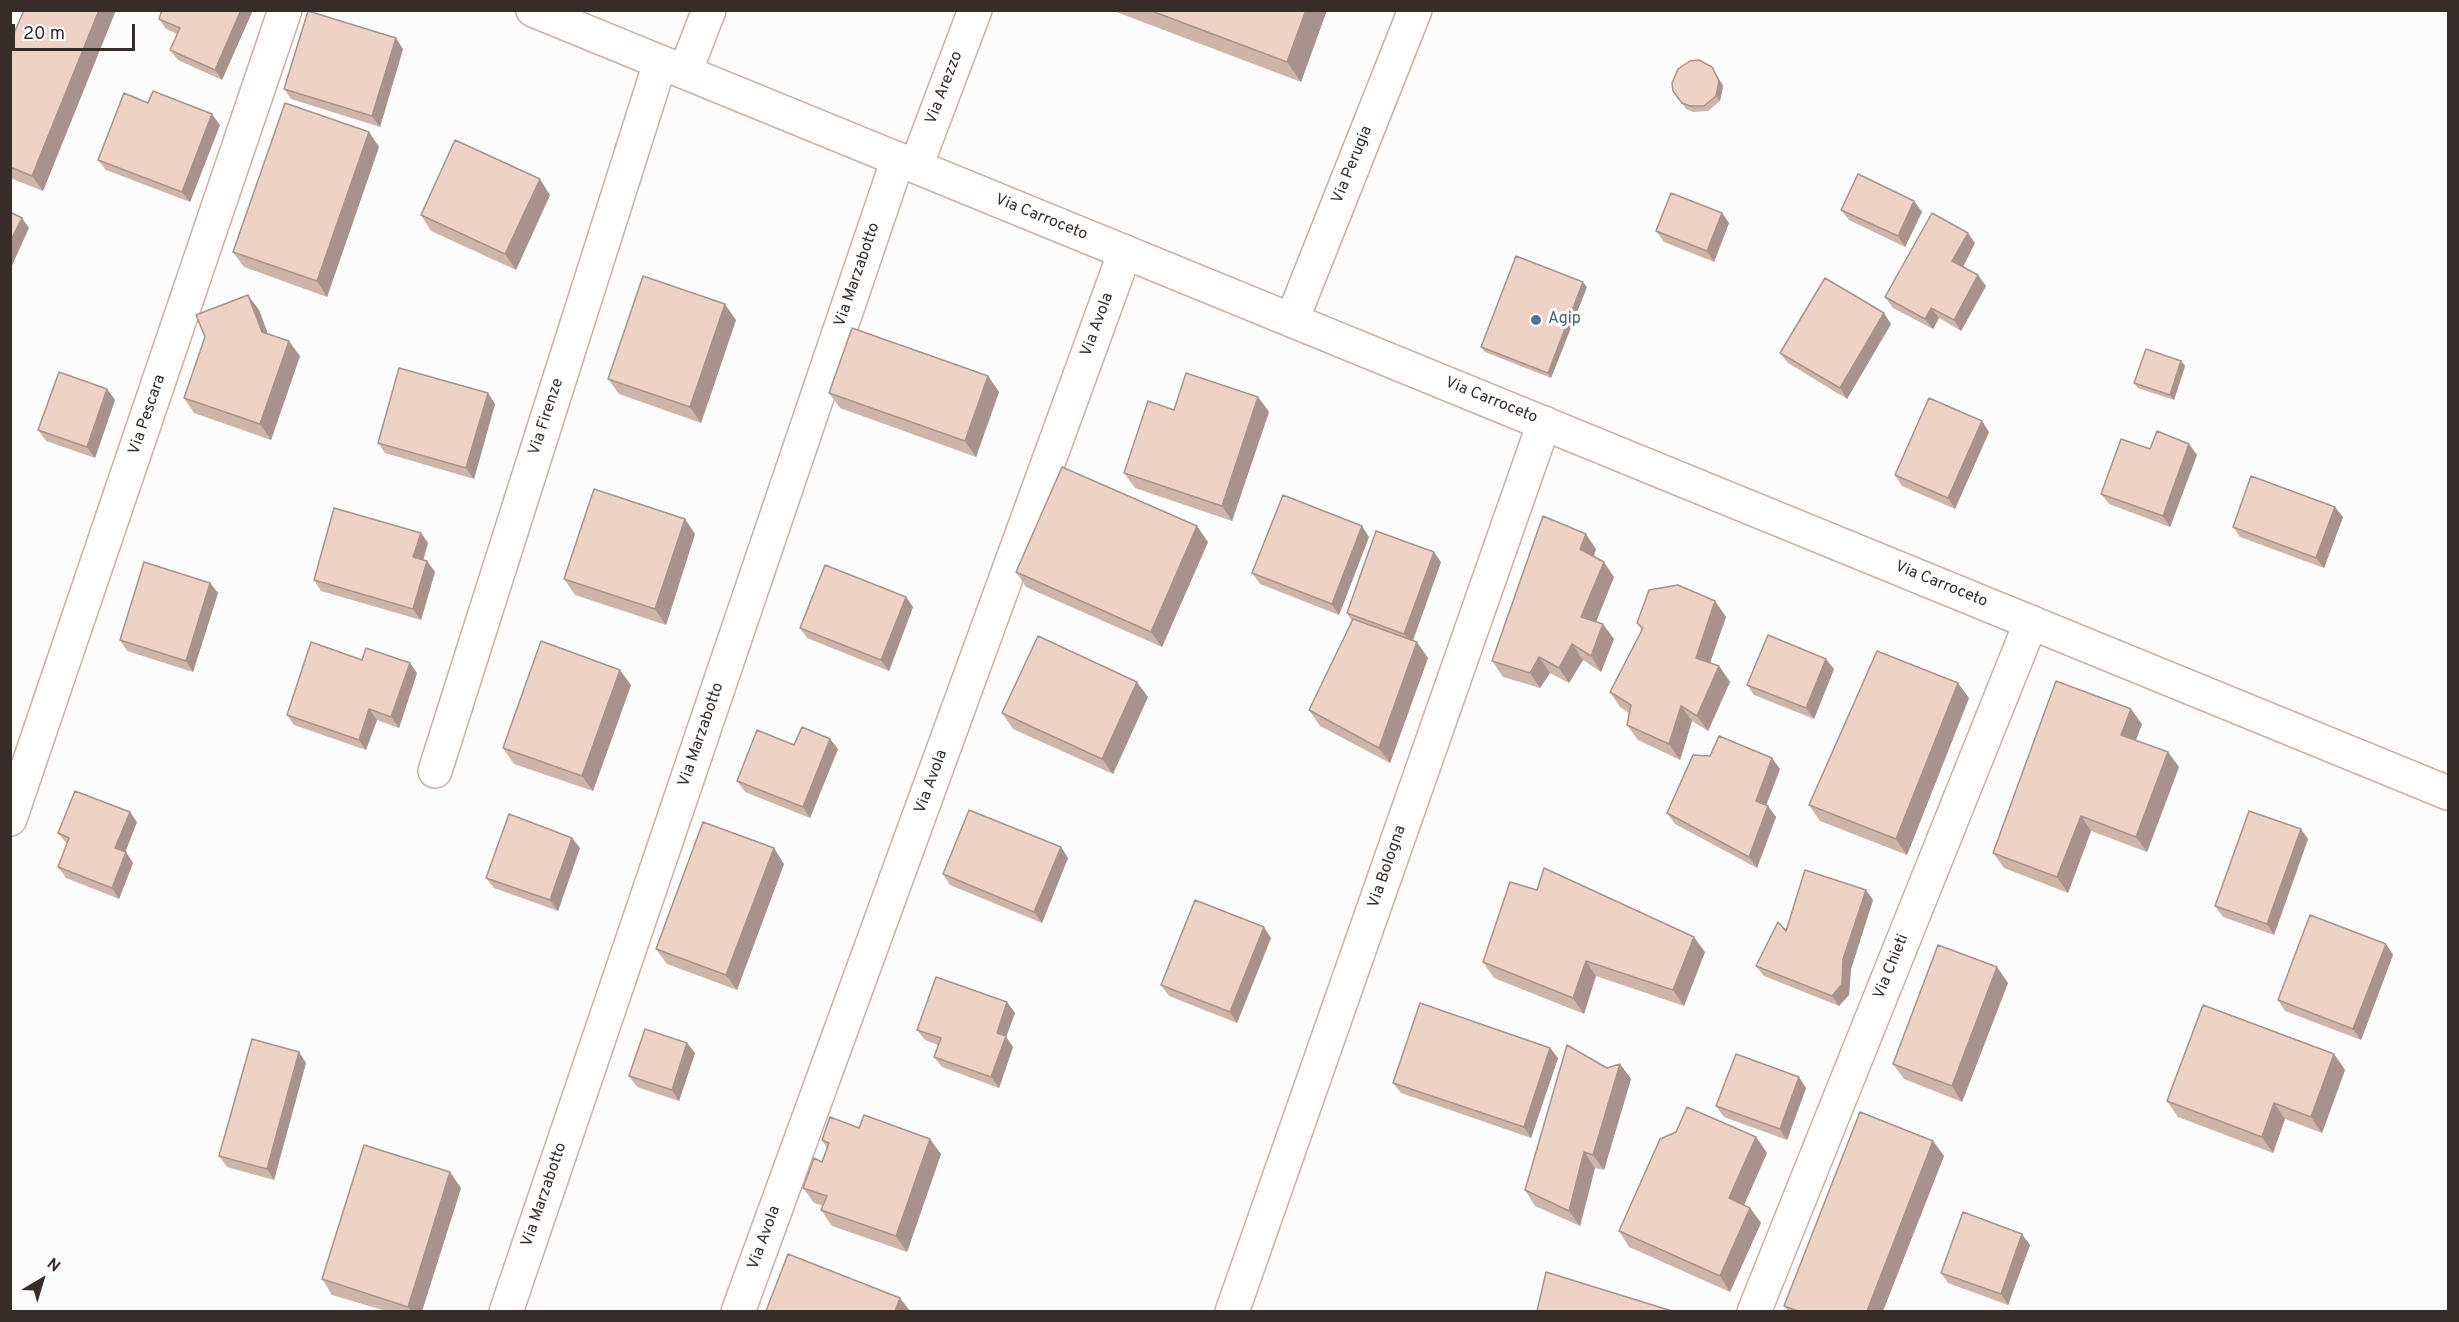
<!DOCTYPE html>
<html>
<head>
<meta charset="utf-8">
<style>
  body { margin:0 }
  #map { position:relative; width:2459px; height:1322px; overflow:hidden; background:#fcfcfc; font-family:Overpass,sans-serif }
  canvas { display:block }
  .frame { position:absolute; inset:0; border:12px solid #372c27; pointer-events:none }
  .north { position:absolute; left:12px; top:1250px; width:60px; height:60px; -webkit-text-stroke:4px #fff; paint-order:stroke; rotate:38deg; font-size:16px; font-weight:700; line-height:24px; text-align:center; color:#372c27 }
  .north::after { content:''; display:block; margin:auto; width:21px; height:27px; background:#372c27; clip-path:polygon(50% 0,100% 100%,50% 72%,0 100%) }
  .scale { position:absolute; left:12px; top:24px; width:123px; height:27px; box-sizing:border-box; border:3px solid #372c27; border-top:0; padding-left:8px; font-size:18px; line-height:21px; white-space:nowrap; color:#372c27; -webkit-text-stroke:4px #fff; paint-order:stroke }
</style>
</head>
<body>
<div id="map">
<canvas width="2459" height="1322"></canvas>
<div class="frame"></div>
<div class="north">N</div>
<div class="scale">20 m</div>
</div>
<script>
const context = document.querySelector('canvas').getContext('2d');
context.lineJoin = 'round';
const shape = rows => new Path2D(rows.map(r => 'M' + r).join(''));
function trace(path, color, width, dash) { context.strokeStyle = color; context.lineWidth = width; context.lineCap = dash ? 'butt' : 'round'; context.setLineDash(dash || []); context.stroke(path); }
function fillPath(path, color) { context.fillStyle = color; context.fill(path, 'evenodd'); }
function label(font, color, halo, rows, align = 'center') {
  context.font = font + ' Overpass,sans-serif'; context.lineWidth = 6; context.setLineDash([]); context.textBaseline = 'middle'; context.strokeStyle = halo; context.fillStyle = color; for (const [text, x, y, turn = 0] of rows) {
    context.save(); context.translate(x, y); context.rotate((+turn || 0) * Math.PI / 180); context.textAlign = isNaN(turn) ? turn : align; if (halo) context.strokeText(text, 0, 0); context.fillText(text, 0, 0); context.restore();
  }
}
const minor = shape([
  [10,12,11,10],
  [685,72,709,10],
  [916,166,975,10],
  [1292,320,1415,10],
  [435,771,660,63],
  [10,819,285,10],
  [506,1312,898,159],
  [738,1312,1125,252],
  [1232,1312,1544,423],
  [1754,1312,2031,622]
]);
const tertiary = shape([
  [533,10,2448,793]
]);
trace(minor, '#cbafa3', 36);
trace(tertiary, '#cbafa3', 36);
trace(minor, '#fff', 33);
trace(tertiary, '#fff', 33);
fillPath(shape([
  [24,10,116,10,43,191,10,178,10,43],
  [162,10,253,10,222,80,178,60,170,50,177,34,166,29,159,19],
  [1111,10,1327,10,1301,82],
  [403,49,380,127,291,99,284,89],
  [1712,67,1723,86,1720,101,1708,111,1693,112,1686,109,1673,91],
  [148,103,220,125,190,202,106,170,98,160],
  [369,132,379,147,327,297,244,267,233,252],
  [550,195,516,270,431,231,421,215],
  [1914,201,1922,212,1905,247,1849,220,1841,210],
  [1722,213,1729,223,1714,262,1664,242,1656,231],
  [1975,243,1963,267,1986,286,1961,331,1939,318,1933,329,1893,308,1885,297],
  [1587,287,1551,378,1485,352,1481,347],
  [259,310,268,334,300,356,271,440,194,413,184,398],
  [736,320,701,423,619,394,608,379],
  [1891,324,1847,399,1788,363,1780,353],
  [2181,361,2185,366,2174,400,2138,388,2134,383],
  [988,376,999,392,976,457,840,408,829,393],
  [107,389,115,400,95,458,46,441,38,430],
  [488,393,495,404,474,479,385,453,378,443],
  [1258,397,1269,412,1232,521,1135,488,1124,473,1174,410],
  [1982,421,1989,432,1955,509,1902,486,1895,475],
  [2189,444,2197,455,2170,527,2109,504,2101,494,2150,449],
  [2343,517,2324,568,2240,537,2233,527],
  [685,519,695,534,666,625,575,595,564,579],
  [421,533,428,543,423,560,427,561,435,572,421,620,321,591,314,580],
  [1369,537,1339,615,1260,584,1252,573],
  [1208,542,1162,647,1026,587,1016,572],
  [1596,549,1594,556,1614,577,1596,622,1614,639,1601,672,1583,660,1569,683,1550,673,1540,688,1503,677,1492,661],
  [1441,562,1413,641,1428,658,1390,763,1320,726,1309,710,1352,621,1347,613],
  [210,583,218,593,193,672,127,651,120,640],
  [906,597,913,607,889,671,807,638,800,628],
  [1715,601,1726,617,1710,663,1719,666,1730,682,1708,731,1692,721,1680,760,1638,740,1627,725,1629,713,1620,707,1610,692,1642,630,1637,623],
  [362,660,417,673,399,728,377,720,366,750,294,725,287,715],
  [1834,669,1814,719,1754,695,1747,685],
  [631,685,593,791,514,764,503,748],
  [1148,697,1113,774,1013,729,1002,713],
  [1969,698,1907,855,1820,821,1809,805],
  [2142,724,2136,740,2168,752,2179,767,2147,852,2091,831,2068,893,2004,868,1993,853],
  [830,739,838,749,810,818,745,792,737,781,794,745],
  [1780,769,1766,805,1768,806,1776,817,1757,868,1675,824,1667,813],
  [137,822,125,852,133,863,119,899,66,878,58,867,67,844,58,833],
  [572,838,580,848,558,911,494,888,486,878],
  [2308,839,2274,935,2223,917,2215,906],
  [1061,847,1068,858,1042,923,950,885,943,874],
  [784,864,737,990,667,964,656,949],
  [1866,890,1873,900,1851,969,1849,995,1839,1006,1764,976,1756,966,1786,931],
  [1271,938,1237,1023,1169,996,1161,985],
  [2386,944,2393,955,2361,1040,2285,1011,2278,1000],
  [1705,952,1684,1006,1596,976,1584,1014,1494,978,1483,962],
  [1997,967,2008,983,1962,1102,1904,1079,1893,1064],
  [1007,1002,1015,1013,1006,1037,1013,1047,999,1088,942,1067,934,1057,938,1045,925,1040,917,1030],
  [687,1043,695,1053,679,1101,637,1087,629,1076],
  [1550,1048,1558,1058,1531,1138,1401,1093,1393,1083],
  [2334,1054,2345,1070,2322,1133,2285,1119,2273,1153,2178,1117,2167,1101],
  [306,1063,274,1180,227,1167,219,1156],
  [1620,1064,1631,1079,1604,1170,1595,1168,1580,1226,1535,1206,1525,1190,1607,1068],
  [1806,1088,1787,1140,1724,1117,1716,1106],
  [859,1128,941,1154,907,1252,832,1226,821,1210,823,1206,814,1203,803,1188,822,1162,827,1148,822,1140],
  [1756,1137,1767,1153,1744,1205,1750,1208,1761,1223,1730,1292,1629,1247,1619,1231],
  [1933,1141,1944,1156,1883,1311,1788,1311,1784,1306],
  [461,1188,422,1311,386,1311,332,1295,322,1279],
  [2030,1245,2008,1305,1948,1283,1941,1273]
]), '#ceb5aa');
fillPath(shape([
  [99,10,116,10,43,191,32,176],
  [241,10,253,10,222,80,215,70],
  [1306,10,1327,10,1301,82,1287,62],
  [396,38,403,49,380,127,372,116],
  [1712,67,1723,86,1720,101,1716,96],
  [212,114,220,125,190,202,182,192],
  [369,132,379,147,327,297,317,281],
  [540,179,550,195,516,270,505,254],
  [1914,201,1922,212,1905,247,1898,236],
  [1722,213,1729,223,1714,262,1707,251],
  [22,218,29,228,10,270,10,242],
  [1968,233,1975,243,1960,272,1952,261],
  [1978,275,1986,286,1961,331,1954,320],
  [1583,282,1587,287,1551,378,1548,373],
  [248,295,259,310,273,348,262,332],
  [725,304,736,320,701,423,690,407],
  [1931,308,1939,318,1933,329,1925,319],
  [1884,313,1891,324,1847,399,1840,388],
  [289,341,300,356,271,440,260,424],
  [2181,361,2185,366,2174,400,2170,395],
  [988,376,999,392,976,457,965,441],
  [107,389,115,400,95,458,87,447],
  [488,393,495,404,474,479,466,468],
  [1258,397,1269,412,1232,521,1222,506],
  [1982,421,1989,432,1955,509,1948,498],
  [2189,444,2197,455,2170,527,2163,516],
  [2335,507,2343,517,2324,568,2316,558],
  [685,519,695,534,666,625,655,609],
  [1197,526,1208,542,1162,647,1151,632],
  [1362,526,1369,537,1339,615,1332,604],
  [421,533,428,543,421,568,413,557],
  [1586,534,1596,549,1591,564,1580,549],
  [1434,552,1441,562,1411,645,1404,634],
  [427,561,435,572,421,620,413,609],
  [1604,562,1614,577,1592,632,1581,617],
  [210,583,218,593,193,672,186,661],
  [906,597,913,607,889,671,881,660],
  [1715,601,1726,617,1706,674,1696,658],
  [1603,624,1614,639,1601,672,1591,656],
  [1417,642,1428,658,1390,763,1379,748],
  [1572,644,1583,660,1569,683,1559,668],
  [1539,657,1550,673,1540,688,1530,673],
  [1826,659,1834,669,1814,719,1806,708],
  [410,663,417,673,399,728,391,717],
  [1719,666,1730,682,1708,731,1697,716],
  [620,670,631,685,593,791,582,776],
  [1137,682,1148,697,1113,774,1102,759],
  [1958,683,1969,698,1907,855,1896,839],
  [1681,706,1692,721,1680,760,1669,744],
  [369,709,377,720,366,750,359,740],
  [2131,709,2142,724,2132,750,2121,735],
  [830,739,838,749,810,818,803,807],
  [2168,752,2179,767,2147,852,2136,837],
  [1772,758,1780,769,1764,811,1756,801],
  [1768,806,1776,817,1757,868,1749,857],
  [130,812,137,822,123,858,115,848],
  [2081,816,2091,831,2068,893,2057,877],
  [2301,829,2308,839,2274,935,2267,924],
  [572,838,580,848,558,911,550,900],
  [1061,847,1068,858,1042,923,1034,912],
  [774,848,784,864,737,990,726,975],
  [126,852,133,863,119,899,112,888],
  [1866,890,1873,900,1851,969,1849,995,1839,1006,1832,996],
  [1264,927,1271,938,1237,1023,1230,1012],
  [1694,937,1705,952,1684,1006,1673,990],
  [2386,944,2393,955,2361,1040,2353,1029],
  [1586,961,1596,976,1584,1014,1573,998],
  [1997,967,2008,983,1962,1102,1952,1086],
  [1007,1002,1015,1013,1006,1037,1013,1047,999,1088,991,1077,997,1033],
  [687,1043,695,1053,679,1101,672,1090],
  [1550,1048,1558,1058,1531,1138,1524,1127],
  [299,1052,306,1063,274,1180,267,1169],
  [2334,1054,2345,1070,2322,1133,2311,1117],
  [1620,1064,1631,1079,1604,1170,1593,1155],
  [1799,1077,1806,1088,1787,1140,1780,1129],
  [2274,1103,2285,1119,2273,1153,2262,1137],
  [1756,1137,1767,1153,1740,1214,1729,1198],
  [930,1139,941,1154,907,1252,896,1236],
  [1933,1141,1944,1156,1883,1311,1867,1311],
  [1584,1152,1595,1168,1580,1226,1569,1211],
  [450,1172,461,1188,422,1311,411,1311,408,1307],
  [1750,1208,1761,1223,1730,1292,1720,1276],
  [2022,1234,2030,1245,2008,1305,2001,1294],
  [900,1298,910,1311,895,1311]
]), '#a7938b');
const building = shape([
  [24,10,99,10,32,176,10,167,10,43,24,10],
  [162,10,241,10,215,70,170,50,180,28,159,19,162,10],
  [1149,10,1306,10,1287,62,1149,10],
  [308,11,396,38,372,116,284,89,308,11],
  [1699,60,1712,67,1719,81,1716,96,1704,106,1690,106,1682,103,1673,91,1672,83,1678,69,1690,61,1699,60],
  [153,91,212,114,182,192,98,160,124,93,148,103,153,91],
  [285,103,369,132,317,281,233,252,285,103],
  [455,140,540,179,505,254,421,215,455,140],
  [1858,174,1914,201,1898,236,1841,210,1858,174],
  [1671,193,1722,213,1707,251,1656,231,1671,193],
  [10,212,22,218,10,242,10,212],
  [1932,213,1968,233,1952,261,1978,275,1954,320,1931,308,1925,319,1885,297,1932,213],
  [1516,256,1583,282,1548,373,1481,347,1516,256],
  [643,276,725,304,690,407,608,379,643,276],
  [1825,278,1884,313,1840,388,1780,353,1825,278],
  [248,295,262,332,289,341,260,424,184,398,205,337,196,315,248,295],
  [852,328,988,376,965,441,829,393,852,328],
  [2146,349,2181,361,2170,395,2134,383,2146,349],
  [399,368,488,393,466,468,378,443,399,368],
  [59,372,107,389,87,447,38,430,59,372],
  [1186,373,1258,397,1222,506,1124,473,1148,401,1174,410,1186,373],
  [1929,398,1982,421,1948,498,1895,475,1929,398],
  [2157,431,2189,444,2163,516,2101,494,2121,439,2150,449,2157,431],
  [1062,467,1197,526,1151,632,1016,572,1062,467],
  [2251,476,2335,507,2316,558,2233,527,2251,476],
  [594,489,685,519,655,609,564,579,594,489],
  [1283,495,1362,526,1332,604,1252,573,1283,495],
  [334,508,421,533,413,557,427,561,413,609,314,580,334,508],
  [1543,516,1586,534,1580,549,1604,562,1581,617,1603,624,1591,656,1572,644,1559,668,1539,657,1530,673,1492,661,1543,516],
  [1376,531,1434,552,1404,634,1347,613,1376,531],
  [144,562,210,583,186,661,120,640,144,562],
  [825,565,906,597,881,660,800,628,825,565],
  [1678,585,1715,601,1696,658,1719,666,1697,716,1681,706,1669,744,1627,725,1631,705,1610,692,1643,628,1637,623,1649,590,1678,585],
  [1353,619,1417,642,1379,748,1309,710,1353,619],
  [1768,635,1826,659,1806,708,1747,685,1768,635],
  [1038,636,1137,682,1102,759,1002,713,1038,636],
  [541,641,620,670,582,776,503,748,541,641],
  [311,642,362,660,366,648,410,663,391,717,369,709,359,740,287,715,311,642],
  [1877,651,1958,683,1896,839,1809,805,1877,651],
  [2056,681,2131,709,2121,735,2168,752,2136,837,2081,816,2057,877,1993,853,2056,681],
  [802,727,830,739,803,807,737,781,757,730,794,745,802,727],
  [1719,736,1772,758,1756,801,1768,806,1749,857,1667,813,1693,755,1710,756,1719,736],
  [75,791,130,812,115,848,126,852,112,888,58,867,69,838,58,833,75,791],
  [969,810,1061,847,1034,912,943,874,969,810],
  [2249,811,2301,829,2267,924,2215,906,2249,811],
  [509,814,572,838,550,900,486,878,509,814],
  [703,822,774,848,726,975,656,949,703,822],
  [1544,868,1694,937,1673,990,1586,961,1573,998,1483,962,1510,882,1537,890,1544,868],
  [1805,870,1866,890,1843,959,1842,984,1832,996,1756,966,1778,922,1786,931,1805,870],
  [1195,900,1264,927,1230,1012,1161,985,1195,900],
  [2310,915,2386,944,2353,1029,2278,1000,2310,915],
  [1938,945,1997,967,1952,1086,1893,1064,1938,945],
  [936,977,1007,1002,997,1033,1006,1036,991,1077,934,1057,941,1038,917,1030,936,977],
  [1420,1003,1550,1048,1524,1127,1393,1083,1420,1003],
  [2203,1005,2334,1054,2311,1117,2274,1103,2262,1137,2167,1101,2203,1005],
  [645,1029,687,1043,672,1090,629,1076,645,1029],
  [252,1039,299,1052,267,1169,219,1156,252,1039],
  [1567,1045,1607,1068,1620,1064,1593,1155,1584,1152,1569,1211,1525,1190,1567,1045],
  [1736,1054,1799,1077,1780,1129,1716,1106,1736,1054],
  [1687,1107,1756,1137,1729,1198,1750,1208,1720,1276,1619,1231,1660,1139,1676,1132,1687,1107],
  [1860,1112,1933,1141,1867,1311,1798,1311,1784,1306,1860,1112],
  [864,1115,930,1139,896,1236,821,1210,827,1196,803,1188,814,1158,822,1162,829,1143,822,1140,830,1117,859,1128,864,1115],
  [364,1145,450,1172,408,1307,322,1279,364,1145],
  [1963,1212,2022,1234,2001,1294,1941,1273,1963,1212],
  [788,1254,900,1298,895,1311,766,1311,788,1254],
  [1546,1272,1672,1311,1537,1311,1546,1272]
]);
fillPath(building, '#efd2c6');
trace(building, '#a7938b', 1.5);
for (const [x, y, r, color] of [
  [1536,320,6,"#5c6f8a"]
]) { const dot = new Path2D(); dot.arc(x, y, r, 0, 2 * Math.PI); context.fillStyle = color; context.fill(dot); trace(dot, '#fff', 2); }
label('16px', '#372c27', '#fff', [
  ["Via Arezzo",945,88,-69],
  ["Via Perugia",1353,165,-68],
  ["Via Carroceto",1041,218,22],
  ["Via Marzabotto",858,275,-71],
  ["Via Avola",1098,325,-70],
  ["Via Carroceto",1491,401,22],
  ["Via Pescara",148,415,-71],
  ["Via Firenze",547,417,-72],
  ["Via Carroceto",1941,585,22],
  ["Via Marzabotto",702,735,-71],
  ["Via Avola",932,782,-70],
  ["Via Bologna",1388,867,-71],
  ["Via Chieti",1892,967,-68],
  ["Via Marzabotto",545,1195,-71],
  ["Via Avola",765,1238,-70]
]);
label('16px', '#4e5e75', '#fff', [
  ["Agip",1548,320]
], 'left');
</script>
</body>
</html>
